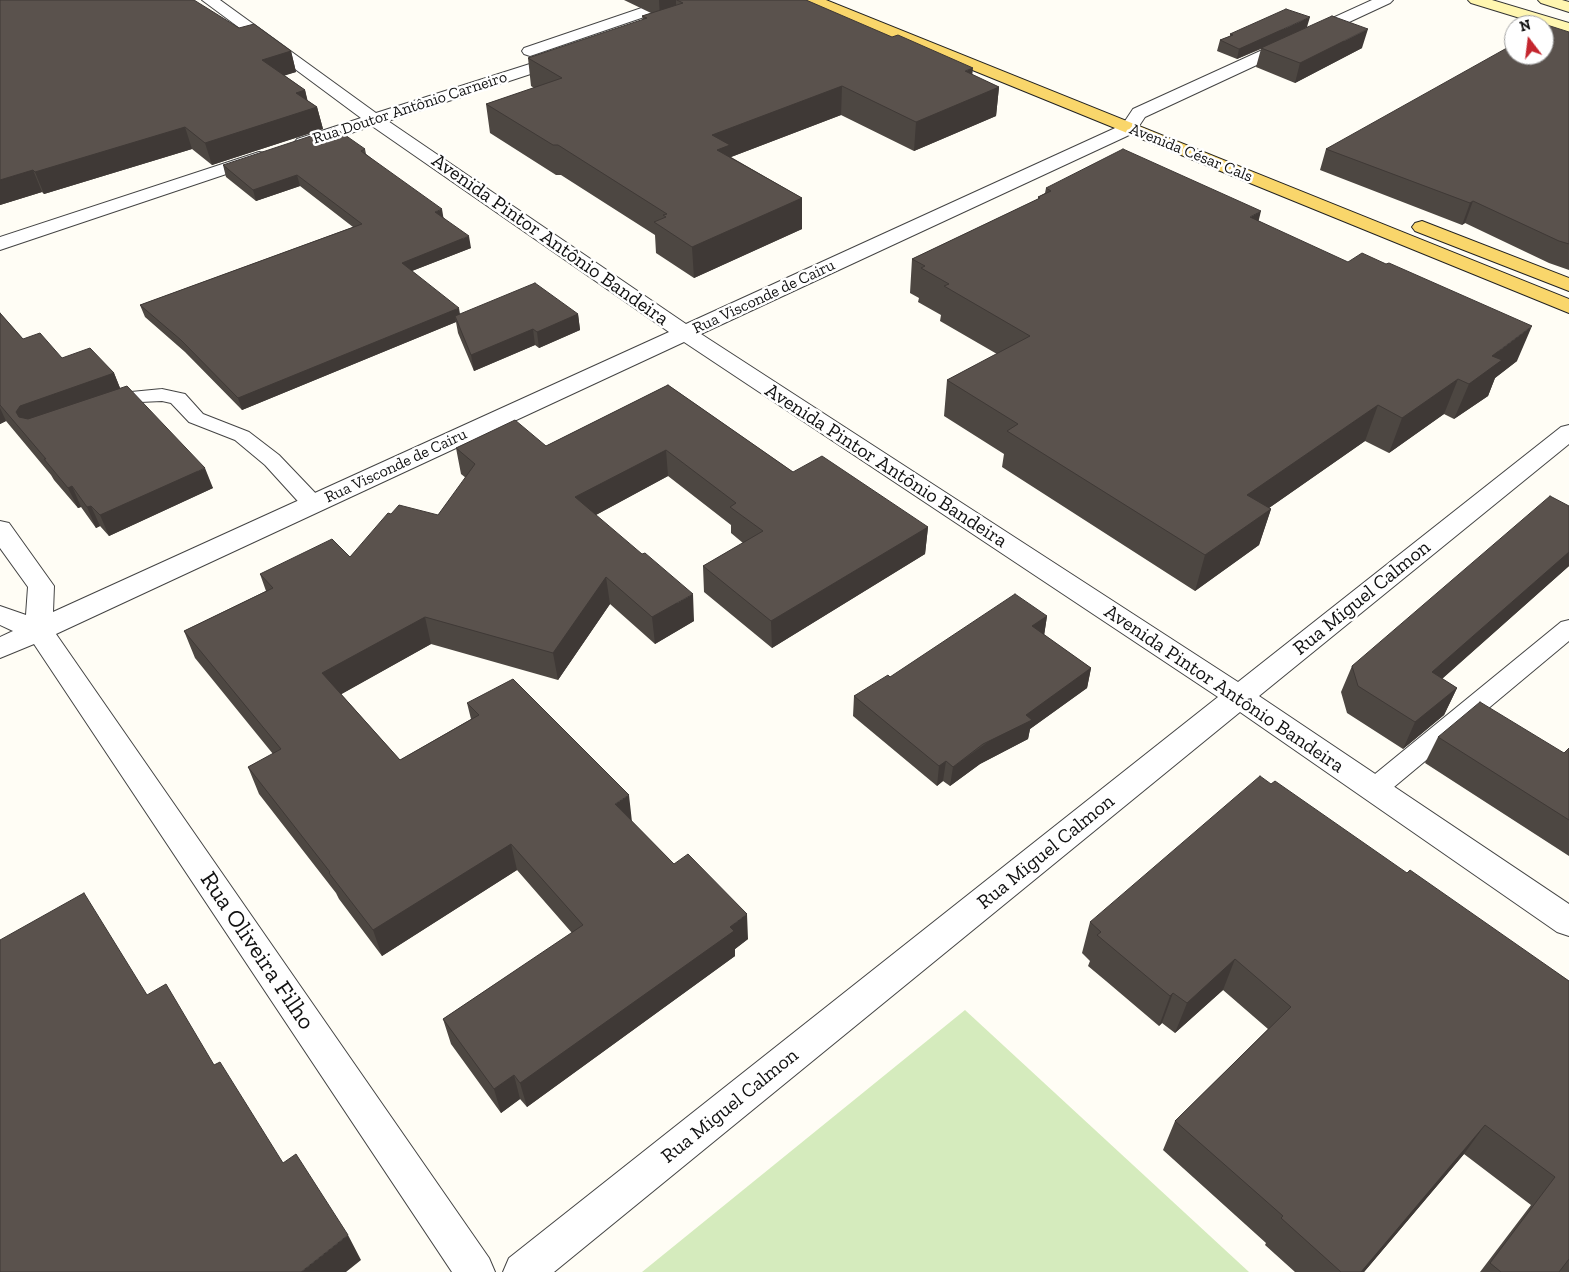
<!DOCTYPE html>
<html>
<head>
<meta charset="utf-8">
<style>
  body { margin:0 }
  #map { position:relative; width:1569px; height:1272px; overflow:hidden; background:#fffdf5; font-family:"Zilla Slab",serif }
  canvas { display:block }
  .north { position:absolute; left:1504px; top:15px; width:50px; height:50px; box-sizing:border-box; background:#fff; border:1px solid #a0a0a0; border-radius:50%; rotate:345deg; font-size:14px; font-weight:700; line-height:20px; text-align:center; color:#111 }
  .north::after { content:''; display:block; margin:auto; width:18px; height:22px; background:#c4262e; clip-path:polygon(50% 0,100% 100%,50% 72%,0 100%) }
</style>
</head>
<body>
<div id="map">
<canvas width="1569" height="1272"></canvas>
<div class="north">N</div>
</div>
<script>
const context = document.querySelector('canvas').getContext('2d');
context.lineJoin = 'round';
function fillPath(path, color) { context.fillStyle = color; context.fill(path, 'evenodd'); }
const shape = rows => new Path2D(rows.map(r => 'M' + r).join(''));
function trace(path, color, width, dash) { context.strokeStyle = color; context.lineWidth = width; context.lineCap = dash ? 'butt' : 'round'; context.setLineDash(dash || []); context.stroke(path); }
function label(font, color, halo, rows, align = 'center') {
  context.font = font + ' "Zilla Slab",serif'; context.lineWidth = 5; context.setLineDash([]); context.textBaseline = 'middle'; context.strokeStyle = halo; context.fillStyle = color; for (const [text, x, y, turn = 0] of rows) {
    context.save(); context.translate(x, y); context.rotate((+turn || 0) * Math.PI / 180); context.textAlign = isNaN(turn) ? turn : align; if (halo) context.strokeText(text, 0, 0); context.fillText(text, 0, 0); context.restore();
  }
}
fillPath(shape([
  [965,1010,1249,1272,642,1272]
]), '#d5ebbd');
const service = shape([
  [162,389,185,394,203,414,249,432,279,455,321,499,324,504,321,509,313,511,305,509,265,465,235,440,189,422,171,403,162,401,140,402,107,413,100,411,97,407,100,403,131,392,162,389],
  [1569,620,1569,641,1382,797,1373,800,1364,797,1360,790,1364,783,1561,622,1569,620]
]);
const minor = shape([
  [202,0,220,0,376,113,558,55,570,55,572,58,570,61,388,121,686,324,1113,129,1123,124,1133,109,1372,0,1393,0,1390,3,1145,117,1135,132,1125,137,701,334,1238,682,1561,427,1569,425,1569,444,1259,696,1569,904,1569,936,1557,932,1240,712,554,1272,503,1272,509,1258,1218,697,684,342,56,634,489,1258,495,1272,452,1272,34,644,0,658,0,637,13,631,0,625,0,606,26,615,28,587,0,548,0,521,9,523,54,586,53,612,669,332,372,126,309,147,303,148,297,147,294,143,297,139,361,118,202,0],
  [665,0,688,0,685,3,536,54,530,56,524,54,522,51,524,48,665,0],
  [259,152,265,153,268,157,265,161,0,250,0,237,259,152]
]);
const secondary = shape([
  [1468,0,1492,0,1569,23,1569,33,1471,3,1468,0],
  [1538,0,1562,0,1569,2,1569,12,1541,3,1538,0]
]);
const primary = shape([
  [805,0,826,0,1569,299,1569,313,808,3,805,0],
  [1422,221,1569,278,1569,291,1415,231,1412,227,1415,223,1422,221]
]);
trace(service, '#444', 2);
trace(minor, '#444', 2);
trace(secondary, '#333', 2);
trace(primary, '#222', 2);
fillPath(service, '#fff');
fillPath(minor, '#fff');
fillPath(secondary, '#fff6b0');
fillPath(primary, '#f9d66b');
fillPath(shape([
  [0,0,239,28,291,51,296,72,284,75,305,90,307,100,317,107,323,129,212,165,192,149,44,194,42,192,0,205],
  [624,0,806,0,999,87,996,116,914,151,841,115,731,157,802,198,802,229,694,278,656,253,655,235,561,175,556,175,490,133,486,104,534,88,531,86,528,58,643,20,642,16,651,13],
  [1308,27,1362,48,1295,83,1256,67,1261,49,1237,59,1217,51,1220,40,1230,36,1230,34],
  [1569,32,1569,270,1549,263,1465,223,1462,225,1320,170,1326,149],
  [365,149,366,154,444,218,471,248,412,271,460,314,578,314,580,330,539,348,535,345,474,371,458,333,456,322,242,410,185,352,145,317,140,305,353,227,300,186,256,201,226,177,223,165],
  [1046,188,1259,221,1517,361,1495,378,1488,396,1454,419,1444,414,1389,453,1365,441,1269,508,1271,509,1259,545,1195,591,1002,467,1004,454,944,416,947,380,997,354,940,321,941,315,918,302,919,298,910,293,912,259,1038,199,1038,197,1045,193],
  [0,313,23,339,62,358,114,373,120,388,213,488,109,536,100,526,96,528,81,507,78,508,54,480,51,475,6,421,0,424],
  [668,385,793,472,928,527,925,554,772,648,704,592,703,566,743,543,731,533,731,525,668,476,596,515,694,621,655,644,610,604,558,680,431,644,341,694,400,760,471,719,467,703,632,822,748,939,735,949,735,956,527,1107,520,1099,501,1113,451,1044,443,1019,572,933,517,870,382,956,339,899,336,893,259,794,248,767,273,754,195,658,184,631,266,591,260,574,350,557,391,514,438,515,466,478,461,474,456,448,546,446],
  [1569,506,1569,566,1442,679,1457,688,1444,715,1403,749,1347,713,1341,692,1352,666],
  [1047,616,1044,635,1091,668,1087,688,1030,729,1028,739,980,764,950,786,943,781,937,786,853,716,854,696,890,677],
  [1438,737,1564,753,1569,748,1569,856,1425,763],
  [1407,873,1569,981,1569,1272,1480,1272,1531,1205,1464,1154,1364,1272,1295,1272,1265,1245,1266,1243,1163,1150,1175,1121,1268,1029,1223,990,1175,1033,1162,1023,1159,1026,1106,981,1088,966,1090,961,1082,953,1090,922]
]), '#4d4742');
fillPath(shape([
  [659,0,676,0,676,12,660,18],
  [1310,17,1307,27,1237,59,1239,49],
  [1368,29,1362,48,1295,83,1300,63],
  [291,51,296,72,268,81,262,60],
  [973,68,970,96,965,71],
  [842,86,841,115,731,157,731,175,718,180,712,135],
  [999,87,996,116,914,151,916,122],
  [305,90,310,110,317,107,323,129,212,165,205,143,296,93],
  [185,127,192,149,44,194,35,172],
  [33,170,42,192,0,205,0,180],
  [297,175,300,186,256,201,253,190],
  [802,198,802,229,694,278,692,247],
  [1473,201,1465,223,1462,225,1470,203],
  [442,209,444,221,435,212],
  [1261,211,1253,244,1250,217],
  [469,236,471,248,404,274,402,263],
  [459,308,461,320,455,316,456,322,242,410,238,398],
  [578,314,580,330,539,348,537,332],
  [1532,326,1517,361,1495,378,1488,396,1454,419,1469,384,1492,356],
  [533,329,535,345,474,371,471,355],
  [114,373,122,393,25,432,16,412,20,406],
  [1458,379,1444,414,1389,453,1402,418],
  [1378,405,1365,441,1236,531,1247,495],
  [0,408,6,421,0,424],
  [666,450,668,476,579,524,575,497],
  [205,468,213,488,109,536,100,515],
  [72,486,81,507,78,508,68,488],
  [91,506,100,526,96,528,87,507],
  [1271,509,1259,545,1195,591,1205,555],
  [928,527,925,554,772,648,771,621],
  [1569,552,1569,566,1419,699,1432,672],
  [606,577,610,604,558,680,553,653],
  [693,594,694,621,655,644,652,617],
  [1047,616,1044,636,1032,626],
  [425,617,431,644,331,700,322,673],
  [1091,668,1087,688,1030,729,1028,739,980,764,950,786,953,767],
  [1457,688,1444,715,1403,749,1415,722],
  [946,761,943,781,937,786,939,766],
  [629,795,632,822,615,804],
  [511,844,517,870,382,956,373,930],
  [747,914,748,939,735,949,735,956,527,1107,520,1083],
  [1235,959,1223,990,1175,1033,1187,1003],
  [1173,993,1162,1023,1159,1026,1170,996],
  [514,1075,520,1099,501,1113,494,1089],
  [1485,1125,1464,1154,1364,1272,1361,1272],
  [348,1235,361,1260,346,1272,301,1272]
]), '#3f3936');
const building = shape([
  [0,0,194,0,239,28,254,24,291,51,262,60,305,90,296,93,317,107,205,143,185,127,35,172,33,170,0,180,0,0],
  [677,0,806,0,892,37,898,35,973,68,965,71,999,87,916,122,842,86,712,135,730,145,717,150,802,198,692,247,654,222,666,217,663,215,667,214,558,145,553,145,486,104,562,78,528,58,647,18,642,16,683,3,677,0],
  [1286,9,1310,17,1239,49,1220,40,1233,35,1230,34,1286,9],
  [1332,16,1368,29,1300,63,1261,48,1332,16],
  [1547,25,1569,32,1569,244,1559,241,1473,201,1470,203,1326,149,1514,44,1514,55,1544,55,1544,27,1547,25],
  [335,128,365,149,361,151,442,209,435,212,469,236,402,263,459,308,238,398,181,340,140,305,362,224,297,175,253,190,223,165,335,128],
  [1123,149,1261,211,1250,217,1348,262,1362,253,1386,264,1389,263,1532,326,1492,356,1502,360,1469,384,1458,379,1402,418,1378,405,1247,495,1271,509,1205,555,1007,431,1018,424,947,380,1030,336,944,286,949,284,921,268,925,266,912,259,1040,198,1038,197,1051,191,1046,188,1123,149],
  [535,283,578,314,537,332,533,329,471,355,455,316,535,283],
  [0,313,23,339,40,333,62,358,90,348,114,373,20,406,16,412,19,417,28,419,127,386,205,468,100,515,91,506,87,507,72,486,68,488,44,459,46,459,0,405,0,313],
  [668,385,793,472,822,456,928,527,771,621,703,566,763,531,730,507,736,503,666,450,575,497,642,554,645,553,693,594,652,617,606,577,553,653,425,617,322,673,400,760,479,715,467,703,513,679,629,795,615,804,674,864,688,854,747,914,730,927,734,931,520,1083,514,1075,494,1089,443,1019,583,925,511,844,373,930,329,873,330,872,248,767,281,749,184,631,273,588,260,574,332,539,350,557,388,513,391,514,399,505,438,515,475,464,456,448,515,420,546,446,668,385],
  [1550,496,1569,506,1569,552,1432,672,1457,688,1415,722,1358,686,1352,666,1550,496],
  [1015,594,1047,616,1032,626,1091,668,1026,715,1032,720,983,744,953,767,946,761,939,766,854,696,888,675,890,677,1015,594],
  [1480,702,1564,753,1569,748,1569,820,1438,737,1480,702],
  [1260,776,1271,784,1275,781,1407,873,1410,870,1569,981,1569,1259,1559,1272,1501,1272,1490,1263,1555,1177,1485,1125,1361,1272,1341,1272,1281,1218,1283,1216,1175,1121,1291,1007,1235,959,1187,1003,1173,993,1170,996,1115,950,1097,935,1101,932,1090,922,1260,776],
  [84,893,147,995,166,984,214,1065,220,1062,283,1163,296,1154,348,1235,301,1272,0,1272,0,940,84,893]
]);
fillPath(building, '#5a524d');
trace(building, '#3f3936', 1);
label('16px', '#111', '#fff', [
  ["Rua Doutor Antônio Carneiro",410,108,-18],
  ["Avenida César Cals",1191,153,22],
  ["Rua Visconde de Cairu",764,297,-25],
  ["Rua Visconde de Cairu",396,466,-25]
]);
label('20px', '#111', '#fff', [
  ["Avenida Pintor Antônio Bandeira",550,240,35],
  ["Avenida Pintor Antônio Bandeira",886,466,33],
  ["Rua Miguel Calmon",1362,598,-39],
  ["Avenida Pintor Antônio Bandeira",1224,689,34],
  ["Rua Miguel Calmon",1046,852,-39],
  ["Rua Miguel Calmon",730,1106,-39]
]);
label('24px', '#111', '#fff', [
  ["Rua Oliveira Filho",257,951,56]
]);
</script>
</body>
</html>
